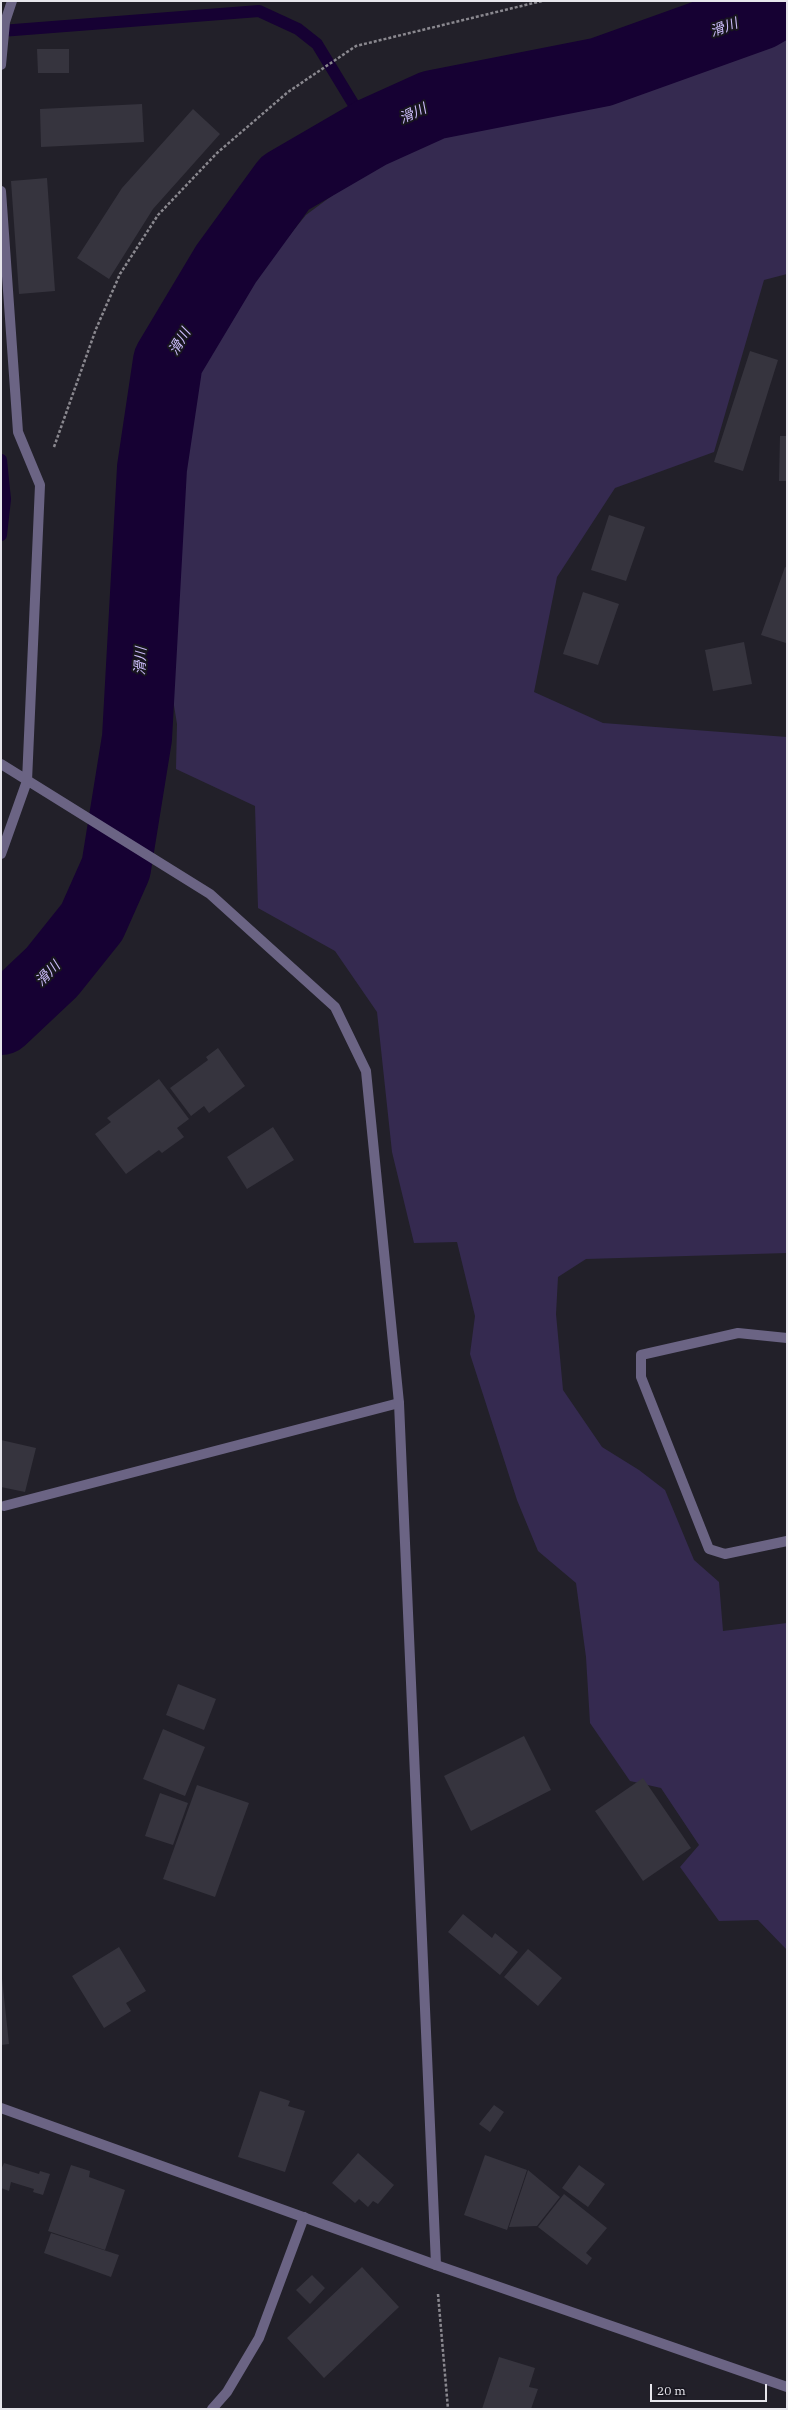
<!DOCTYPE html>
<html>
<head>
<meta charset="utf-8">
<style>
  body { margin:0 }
  #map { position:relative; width:788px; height:2410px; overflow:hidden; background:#222029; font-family:"IBM Plex Serif",serif }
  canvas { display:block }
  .frame { position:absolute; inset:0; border:2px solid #e7e6ec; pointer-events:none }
  .scale { position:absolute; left:650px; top:2384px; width:117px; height:18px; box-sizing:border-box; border:2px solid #e7e6ec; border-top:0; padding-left:5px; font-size:12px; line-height:14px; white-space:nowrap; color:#e7e6ec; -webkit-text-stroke:3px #18161f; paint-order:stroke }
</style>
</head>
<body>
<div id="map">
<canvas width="788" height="2410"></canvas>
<div class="frame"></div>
<div class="scale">20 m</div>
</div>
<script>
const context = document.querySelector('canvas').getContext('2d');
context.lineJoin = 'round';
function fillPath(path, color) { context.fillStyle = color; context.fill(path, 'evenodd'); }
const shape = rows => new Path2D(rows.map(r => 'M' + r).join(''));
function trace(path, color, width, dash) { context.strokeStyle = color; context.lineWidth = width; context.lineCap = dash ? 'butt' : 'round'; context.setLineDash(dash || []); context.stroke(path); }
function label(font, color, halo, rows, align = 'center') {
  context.font = font + ' "IBM Plex Serif","Noto Sans JP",serif'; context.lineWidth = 4; context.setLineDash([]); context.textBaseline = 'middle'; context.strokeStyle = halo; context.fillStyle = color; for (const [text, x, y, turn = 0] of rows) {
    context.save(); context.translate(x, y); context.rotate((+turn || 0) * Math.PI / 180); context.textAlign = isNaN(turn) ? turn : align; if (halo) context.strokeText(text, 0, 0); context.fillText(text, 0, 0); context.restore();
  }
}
fillPath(shape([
  [787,19,787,274,764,280,714,452,615,488,557,577,534,692,603,723,787,737,787,1253,586,1259,558,1277,556,1314,563,1390,602,1447,639,1470,665,1490,694,1560,719,1582,723,1631,787,1623,787,1950,758,1920,719,1921,680,1867,699,1845,661,1788,630,1781,590,1723,586,1657,576,1583,538,1551,517,1500,470,1354,475,1316,457,1242,414,1243,392,1152,377,1012,335,951,258,908,255,806,176,769,177,724,161,624,174,501,198,372,241,294,306,215,403,143,515,106,610,94,742,41]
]), '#352a50');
trace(shape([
  [1,31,259,11,298,29,317,44,371,133],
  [1,460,5,499,1,535]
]), '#160133', 12);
trace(shape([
  [1,1020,52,972,92,922,116,868,137,738,152,468,168,361,226,264,285,183,371,133,433,105,601,72,760,15,784,1]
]), '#160133', 70);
fillPath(shape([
  [37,49,69,49,69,73,38,73],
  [142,104,144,142,41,147,40,109],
  [193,109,220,134,153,209,109,279,77,258,122,188],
  [47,178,55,291,19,294,11,181],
  [750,351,778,360,743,471,714,462],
  [780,436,787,436,787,481,779,481],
  [609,515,645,527,626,581,591,570],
  [785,567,787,568,786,643,761,635],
  [583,592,619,604,598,665,563,654],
  [744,642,752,684,713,691,705,650],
  [218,1048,245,1086,209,1113,204,1106,191,1116,170,1088,208,1060,206,1057],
  [159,1079,189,1119,177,1128,184,1137,162,1153,159,1150,126,1174,95,1134,111,1122,107,1118],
  [273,1127,294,1160,247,1189,227,1157],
  [1,1440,36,1448,25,1492,1,1487],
  [178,1684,216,1699,204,1730,166,1715],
  [163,1729,205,1747,185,1796,143,1779],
  [524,1736,551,1790,471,1831,444,1776],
  [643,1778,691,1848,643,1881,595,1811],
  [197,1785,249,1803,215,1897,163,1879],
  [160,1793,188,1803,173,1845,145,1836],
  [463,1914,492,1938,495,1933,518,1952,500,1975,448,1932],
  [119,1947,146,1991,126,2003,131,2011,104,2028,72,1976],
  [528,1949,562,1978,538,2006,504,1977],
  [1,1969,9,2044,1,2045],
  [260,2091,290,2101,288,2106,305,2111,285,2172,238,2157],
  [494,2105,504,2112,490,2132,479,2124],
  [358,2153,394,2185,378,2204,373,2201,368,2207,359,2199,355,2203,332,2183],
  [485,2155,527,2170,507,2230,464,2215],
  [4,2163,39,2174,40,2171,50,2174,43,2195,33,2192,34,2189,11,2182,9,2191,1,2188,1,2170],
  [71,2165,90,2171,89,2177,125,2190,105,2250,48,2231],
  [579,2165,605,2184,588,2207,562,2188],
  [528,2170,560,2197,537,2226,509,2227],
  [564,2194,607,2228,586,2253,592,2258,587,2265,538,2227],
  [51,2233,119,2255,111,2277,44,2253],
  [362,2267,399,2307,324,2378,287,2338],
  [312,2275,325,2288,310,2304,296,2290],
  [499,2357,535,2368,529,2387,538,2389,531,2409,482,2409]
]), '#36343e');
trace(shape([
  [54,447,96,329,120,274,158,215,217,153,288,92,356,46,542,1],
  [438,2294,448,2409]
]), '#8a888f', 2.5, [3, 2]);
trace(shape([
  [4,1506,399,1403]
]), '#6b6484', 10);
trace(shape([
  [1,65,5,22,12,1],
  [1,191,18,432,40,485,27,781,1,854],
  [1,764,210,894,335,1007,366,1071,399,1403,436,2265],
  [787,1338,738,1333,641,1355,641,1377,709,1549,725,1554,787,1541],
  [212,2409,227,2392,259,2338,304,2217]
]), '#6b6484', 10);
trace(shape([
  [1,2108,436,2265,787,2387]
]), '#6b6484', 10);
label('italic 14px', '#cbbcf9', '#18161f', [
  ["滑川",724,28,-20],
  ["滑川",413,114,-25],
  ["滑川",180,342,-59],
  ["滑川",141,661,-87],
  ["滑川",48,974,-46]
]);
</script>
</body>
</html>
